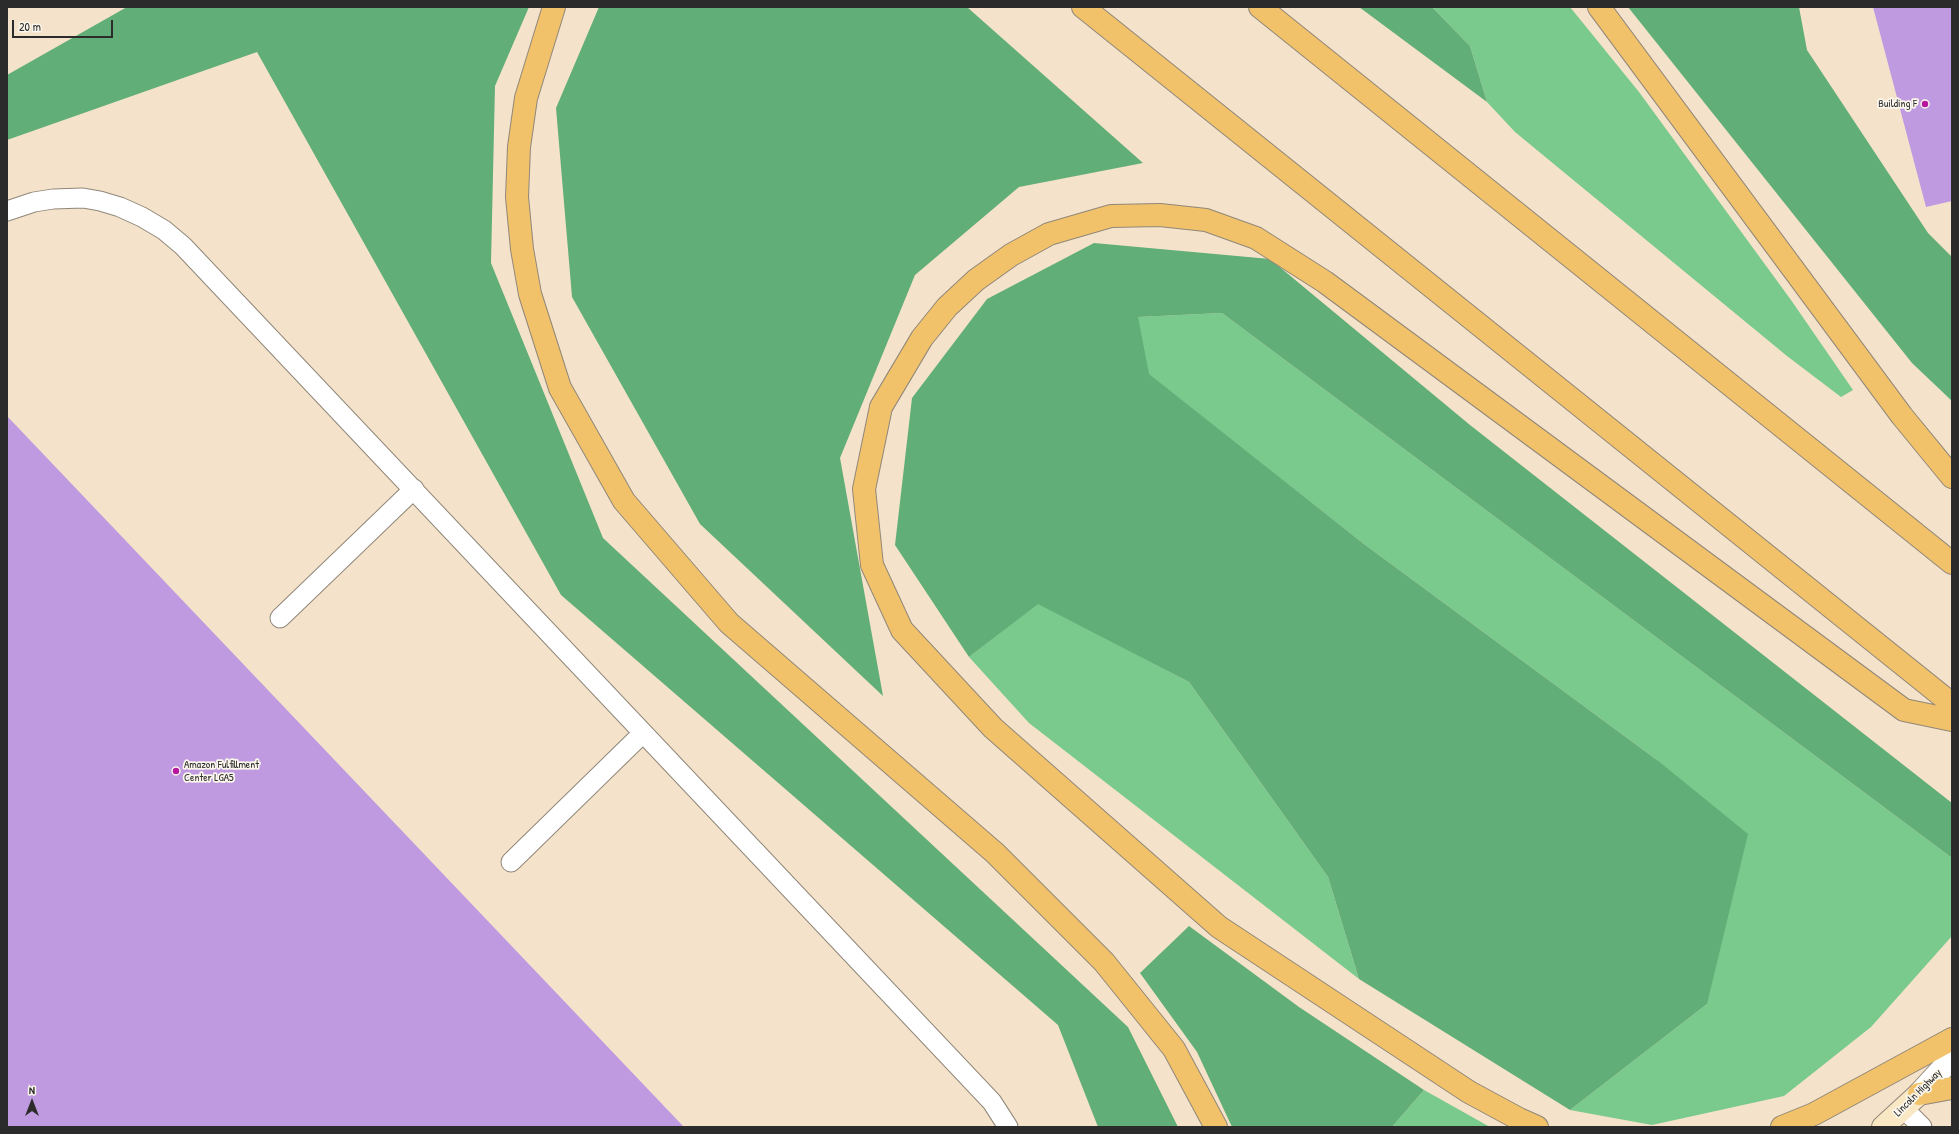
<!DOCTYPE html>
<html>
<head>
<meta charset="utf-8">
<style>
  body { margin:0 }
  #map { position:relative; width:1959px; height:1134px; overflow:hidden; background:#f4e3ca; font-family:"Patrick Hand",sans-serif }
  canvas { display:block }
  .frame { position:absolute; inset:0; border:8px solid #2b2b2b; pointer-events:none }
  .north { position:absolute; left:12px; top:1082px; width:40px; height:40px; -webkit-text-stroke:3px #fbf7ec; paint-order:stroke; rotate:0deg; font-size:11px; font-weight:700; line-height:16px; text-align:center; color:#2b2b2b }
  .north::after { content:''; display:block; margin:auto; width:14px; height:18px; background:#2b2b2b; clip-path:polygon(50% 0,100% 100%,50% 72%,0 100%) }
  .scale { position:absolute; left:12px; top:20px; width:101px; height:18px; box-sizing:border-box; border:2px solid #2b2b2b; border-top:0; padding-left:5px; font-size:12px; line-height:14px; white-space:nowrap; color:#2b2b2b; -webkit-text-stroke:3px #fbf7ec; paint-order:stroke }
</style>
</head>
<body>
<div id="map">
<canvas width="1959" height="1134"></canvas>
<div class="frame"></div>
<div class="north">N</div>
<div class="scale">20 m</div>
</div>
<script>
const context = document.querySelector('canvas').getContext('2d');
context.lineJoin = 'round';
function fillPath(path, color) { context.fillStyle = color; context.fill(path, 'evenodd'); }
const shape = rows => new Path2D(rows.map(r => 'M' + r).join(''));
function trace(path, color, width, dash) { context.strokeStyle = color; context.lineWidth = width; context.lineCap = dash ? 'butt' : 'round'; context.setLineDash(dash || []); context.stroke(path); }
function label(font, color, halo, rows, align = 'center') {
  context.font = font + ' "Patrick Hand",sans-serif'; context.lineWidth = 3.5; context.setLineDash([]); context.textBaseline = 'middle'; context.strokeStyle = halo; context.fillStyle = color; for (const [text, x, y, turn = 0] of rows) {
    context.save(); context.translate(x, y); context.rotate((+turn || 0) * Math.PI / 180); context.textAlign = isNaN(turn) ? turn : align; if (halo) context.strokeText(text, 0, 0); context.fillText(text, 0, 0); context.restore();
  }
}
fillPath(shape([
  [1432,7,1570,7,1639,92,1791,300,1853,390,1841,397,1787,356,1515,132,1487,102,1470,46],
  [1222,313,1952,858,1952,936,1871,1027,1784,1096,1652,1125,1570,1110,1707,1004,1657,760,1364,544,1148,374,1137,317],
  [1038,603,1189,682,1328,877,1359,979,1029,723,969,657],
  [1424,1090,1490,1127,1392,1127]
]), '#79ca8c');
fillPath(shape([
  [127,7,529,7,495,86,491,263,603,538,1128,1027,1178,1127,1098,1127,1058,1025,561,595,257,52,7,140,7,75],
  [599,7,967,7,1143,163,1019,187,915,275,840,458,883,696,700,524,572,297,556,108],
  [1359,7,1432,7,1470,46,1487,102],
  [1628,7,1799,7,1807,50,1928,233,1952,257,1952,401,1912,363],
  [1094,243,1270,259,1470,425,1952,803,1952,858,1222,313,1138,317,1149,374,1364,544,1657,760,1748,834,1707,1004,1570,1110,1359,979,1328,877,1189,682,1038,604,969,657,895,545,912,398,987,299],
  [1189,926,1299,1007,1424,1090,1392,1127,1232,1127,1197,1052,1140,973]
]), '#62ae78');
fillPath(shape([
  [1873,7,1952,7,1952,201,1926,207],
  [7,416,683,1126,7,1127]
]), '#bf9ae1');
const service = shape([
  [7,211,34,202,53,199,83,198,100,201,120,207,142,217,164,230,183,246,975,1084,992,1102,1008,1127],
  [280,618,414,489],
  [511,862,643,733],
  [1903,1108,1922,1127]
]);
const tertiary = shape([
  [1919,1094,1952,1058]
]);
const secondary = shape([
  [1883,1127,1919,1094]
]);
const motorway = shape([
  [554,7,526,98,519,147,517,197,522,249,530,294,560,388,624,501,729,623,995,853,1104,962,1174,1049,1216,1127],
  [1083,7,1952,704],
  [1260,7,1952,563],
  [1599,7,1902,416,1952,477],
  [1919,1094,1952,1088],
  [1537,1127,1519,1119,1469,1092,1219,927,993,728,902,630,872,565,864,489,881,407,922,338,947,307,976,280,1011,255,1049,234,1111,216,1160,215,1206,220,1256,238,1325,282,1904,710,1952,720],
  [1782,1127,1814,1114,1952,1039]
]);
trace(service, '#90877a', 21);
trace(tertiary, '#90877a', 24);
trace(secondary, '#90877a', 24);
trace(motorway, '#90877a', 24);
trace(service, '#fff', 19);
trace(tertiary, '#fff', 22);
trace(secondary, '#fae7c3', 22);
trace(motorway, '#f2c26a', 22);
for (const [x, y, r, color] of [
  [1925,104,4,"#b5179e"],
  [176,771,4,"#b5179e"]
]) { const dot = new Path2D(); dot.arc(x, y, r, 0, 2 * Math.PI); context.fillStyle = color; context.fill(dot); trace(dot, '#fbf7ec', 1.5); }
label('11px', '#2b2b2b', '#fbf7ec', [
  ["Building F",1917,104],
  ["Amazon Fulfillment",184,765,"left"],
  ["Center LGA5",184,778,"left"]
], 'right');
label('11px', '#2b2b2b', '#fbf7ec', [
  ["Lincoln Highway",1918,1093,-45]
]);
</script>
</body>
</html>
